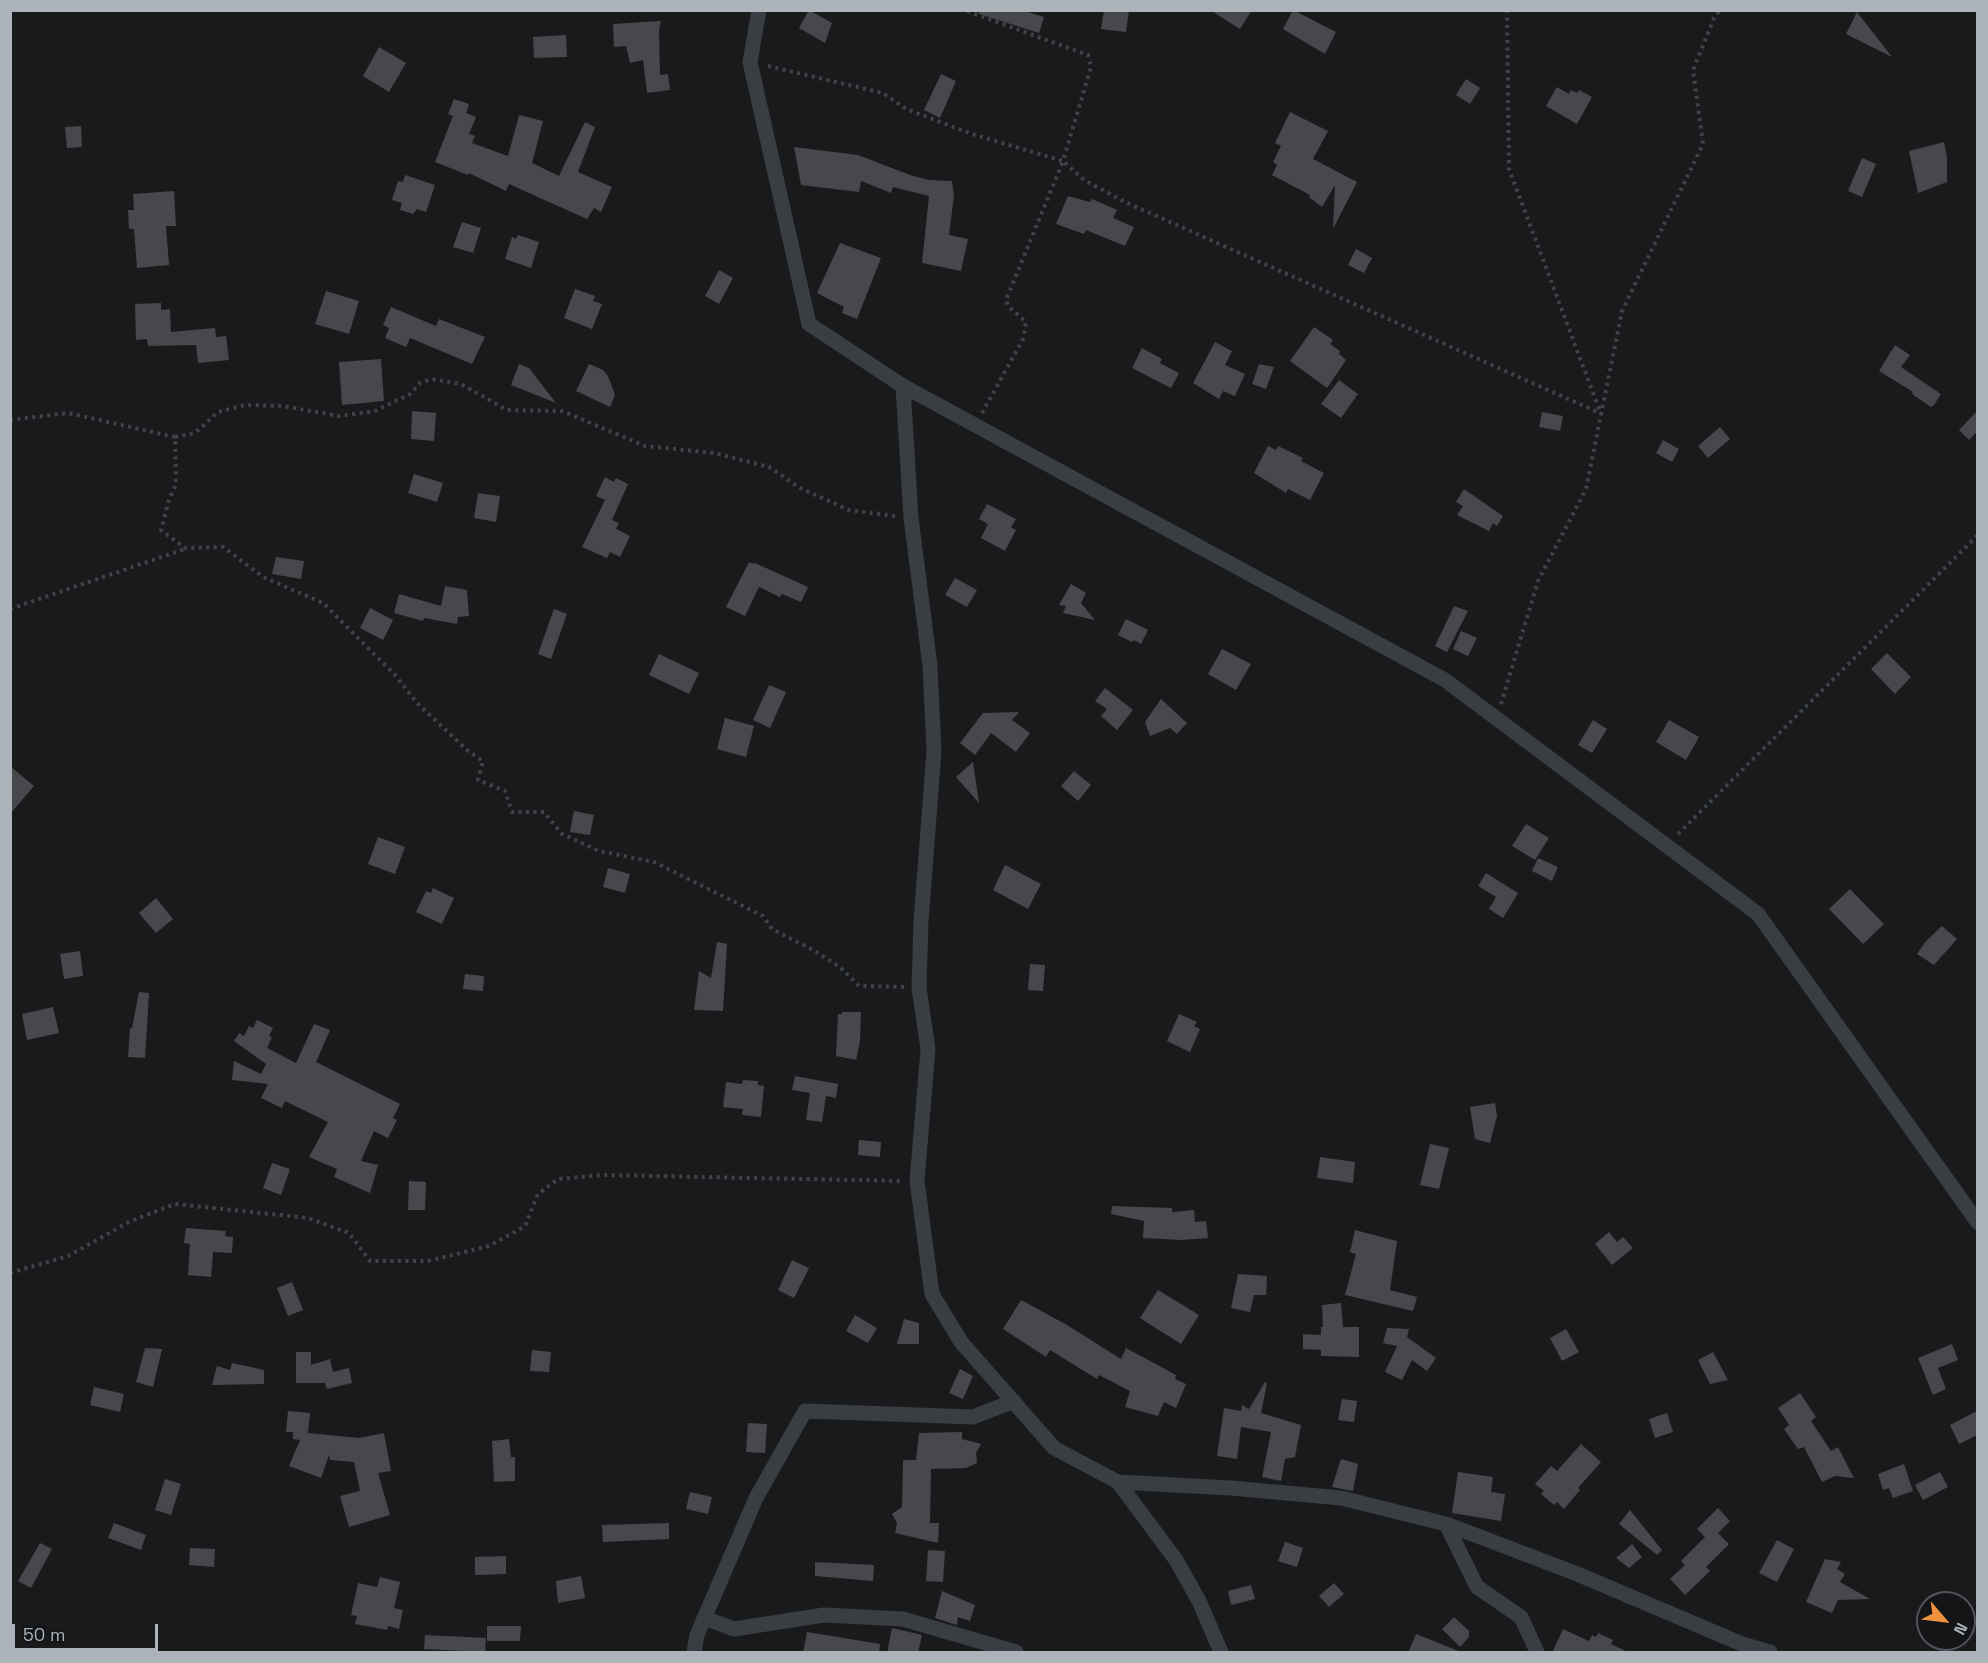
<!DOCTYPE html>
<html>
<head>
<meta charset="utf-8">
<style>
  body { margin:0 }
  #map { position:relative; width:1988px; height:1663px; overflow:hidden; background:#191a1c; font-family:"Space Grotesk",sans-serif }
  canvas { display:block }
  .frame { position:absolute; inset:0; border:12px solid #acb3bb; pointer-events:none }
  .north { position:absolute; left:1916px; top:1591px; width:60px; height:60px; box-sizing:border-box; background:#141517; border:2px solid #515459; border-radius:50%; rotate:118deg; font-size:16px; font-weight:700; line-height:24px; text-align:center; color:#acb3bb }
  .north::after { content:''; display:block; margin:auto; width:21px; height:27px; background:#f0913d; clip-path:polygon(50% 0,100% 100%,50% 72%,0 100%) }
  .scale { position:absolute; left:12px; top:1624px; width:146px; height:27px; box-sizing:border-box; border:3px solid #acb3bb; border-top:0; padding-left:8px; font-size:18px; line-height:21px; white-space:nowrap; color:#acb3bb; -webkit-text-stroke:4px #141517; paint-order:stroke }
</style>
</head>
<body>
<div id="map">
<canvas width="1988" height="1663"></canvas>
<div class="frame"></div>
<div class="north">N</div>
<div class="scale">50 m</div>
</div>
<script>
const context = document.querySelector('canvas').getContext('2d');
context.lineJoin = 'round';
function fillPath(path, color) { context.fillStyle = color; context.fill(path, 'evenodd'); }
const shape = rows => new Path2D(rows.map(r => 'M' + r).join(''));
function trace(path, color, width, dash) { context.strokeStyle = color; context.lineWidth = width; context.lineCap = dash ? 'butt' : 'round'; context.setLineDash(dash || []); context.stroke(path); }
fillPath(shape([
  [809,10,832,23,825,43,799,28],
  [979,10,1021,10,1044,17,1039,33,979,14],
  [1104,10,1129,10,1126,32,1101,29],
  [1210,10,1252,10,1240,29],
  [1293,10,1336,32,1325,54,1283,29],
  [1857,12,1892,57,1846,34],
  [661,21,659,31,660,75,668,74,670,90,647,93,643,60,630,63,626,46,614,47,613,24],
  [566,35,567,57,534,58,533,37],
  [379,47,406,63,389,92,363,76],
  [941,74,956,81,940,118,924,110],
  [1466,79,1480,88,1470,104,1456,95],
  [1557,87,1569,94,1571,90,1577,93,1579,90,1592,97,1577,124,1546,106],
  [454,99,469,104,466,113,476,117,469,134,475,136,472,143,508,156,519,115,543,121,532,163,559,176,585,122,595,127,578,172,612,187,601,212,594,208,587,219,509,184,506,191,469,173,468,175,435,162,453,116,448,114],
  [1290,112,1328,131,1313,159,1357,182,1333,229,1335,185,1322,207,1309,197,1310,195,1272,175,1277,165,1273,162,1281,146,1275,143],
  [81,126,82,147,67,148,65,127],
  [1944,142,1947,157,1947,182,1918,193,1909,151],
  [794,147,858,155,910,175,929,180,952,181,954,196,949,235,968,239,961,271,922,263,929,196,893,187,891,193,861,181,859,192,801,185],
  [1862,158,1876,164,1862,197,1848,191],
  [405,175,435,185,426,212,417,209,413,214,400,210,402,203,392,200,398,181,403,182],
  [174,191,176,226,166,226,169,265,137,268,134,229,129,229,128,210,134,210,133,194],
  [1068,196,1090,202,1092,199,1117,210,1113,218,1134,227,1125,246,1086,230,1084,234,1056,224],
  [462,222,481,228,473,253,453,247],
  [518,235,539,242,531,268,505,259,512,237,516,239],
  [840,243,881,258,857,319,842,313,844,307,817,293],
  [1356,249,1372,258,1364,273,1348,265],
  [719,270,733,278,719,304,705,296],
  [575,289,595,296,593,301,602,304,592,329,564,318],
  [326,291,359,301,349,334,315,324],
  [161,303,161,310,170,309,171,332,215,328,216,337,226,336,229,360,198,363,196,345,148,346,147,339,136,340,135,304],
  [391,307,436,326,439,319,485,337,472,364,410,338,406,347,385,338,389,328,383,325],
  [1314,327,1333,340,1330,344,1340,351,1339,354,1346,360,1327,388,1290,361],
  [1215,342,1232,351,1225,365,1245,374,1235,396,1223,391,1219,399,1193,383],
  [1895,345,1910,355,1901,367,1941,394,1934,405,1931,407,1912,394,1913,392,1879,371],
  [1142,348,1162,359,1160,363,1179,373,1171,388,1132,368],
  [381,359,384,401,342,405,339,362],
  [519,364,529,368,556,403,511,385],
  [589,364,603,370,608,376,615,395,610,407,576,391],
  [1259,364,1274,367,1266,389,1252,384],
  [1339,380,1358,394,1341,418,1321,404],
  [412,411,436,413,434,441,411,439],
  [1977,411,1977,432,1969,440,1959,430],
  [1542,412,1563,416,1560,431,1539,427],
  [1720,427,1730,439,1708,458,1698,446],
  [1663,440,1679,449,1672,462,1656,453],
  [1268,446,1276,450,1278,446,1303,458,1301,461,1324,473,1310,500,1288,489,1286,493,1254,473],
  [414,474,443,483,437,502,408,493],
  [605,477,614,482,616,478,628,484,612,520,619,523,616,529,630,536,620,557,610,552,607,558,582,547,605,500,596,496],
  [1464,489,1503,516,1497,526,1493,523,1489,531,1457,515,1463,506,1456,502],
  [478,493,500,496,496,522,474,518],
  [987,504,1016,519,1011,527,1016,530,1005,551,981,538,988,524,979,519],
  [276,557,304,561,301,579,272,574],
  [749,562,754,564,755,563,808,587,801,602,782,594,780,597,759,587,745,616,726,607],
  [955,578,977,590,967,607,945,595],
  [1071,584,1086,593,1081,603,1095,620,1063,613,1066,606,1059,605],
  [445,586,467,590,469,616,458,617,457,624,424,618,423,621,394,613,399,594,441,606],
  [1454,606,1468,611,1447,652,1435,646],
  [370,608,393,620,383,640,360,628],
  [554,609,567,614,551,659,538,654],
  [1126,619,1148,630,1141,644,1134,640,1132,642,1118,635],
  [1461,631,1477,638,1468,656,1453,649],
  [1222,649,1251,664,1236,690,1208,674],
  [1887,653,1911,677,1895,694,1871,669],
  [659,654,699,673,689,694,649,675],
  [769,685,786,692,770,728,753,720],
  [1105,688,1133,710,1117,730,1101,716,1107,709,1095,701],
  [1161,699,1187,723,1177,734,1170,728,1150,736,1145,722],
  [1019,712,1012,720,1030,733,1016,752,991,733,975,755,960,743,983,713],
  [725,718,754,726,746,757,717,749],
  [1593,720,1607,729,1592,753,1578,745],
  [1669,720,1699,737,1686,760,1656,742],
  [973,762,979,803,956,777],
  [10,766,34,786,10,814],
  [1074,771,1091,785,1078,801,1061,786],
  [574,811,594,815,590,835,570,832],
  [1526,824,1549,838,1535,860,1512,846],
  [378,837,405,847,395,874,368,864],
  [1538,858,1558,867,1552,881,1532,871],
  [1005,865,1041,884,1028,909,993,890],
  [608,868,630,874,625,893,603,887],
  [1486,873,1518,893,1503,918,1489,909,1496,897,1478,886],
  [433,888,454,898,442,924,416,912,426,891,431,893],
  [1850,889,1884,924,1863,944,1829,909],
  [156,898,173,919,156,933,139,913],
  [1942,926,1957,939,1934,965,1917,954,1926,941],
  [717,942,727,944,723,1011,694,1010,699,971,711,978],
  [80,951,83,976,64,979,60,954],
  [1030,964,1045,965,1043,991,1028,990],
  [465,974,484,976,483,991,463,989],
  [139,992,149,993,145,1058,128,1057,130,1028,132,1028],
  [53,1007,59,1033,27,1040,22,1014],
  [842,1012,861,1012,860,1041,856,1060,836,1056,838,1014,842,1014],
  [1179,1014,1197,1022,1194,1026,1200,1029,1190,1052,1167,1041],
  [257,1020,273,1028,269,1036,272,1037,267,1048,296,1063,314,1024,330,1030,316,1062,400,1104,393,1118,397,1120,388,1138,374,1131,361,1161,378,1165,370,1193,334,1177,337,1169,309,1157,328,1122,285,1101,282,1108,261,1098,268,1084,232,1080,234,1061,261,1074,266,1064,234,1041,239,1033,244,1036,249,1026,253,1028],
  [795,1076,838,1084,836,1098,826,1096,822,1122,806,1120,810,1093,792,1090],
  [743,1080,758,1081,758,1085,764,1086,761,1117,742,1115,743,1109,723,1107,726,1082,742,1084],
  [1495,1103,1497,1116,1490,1143,1475,1139,1470,1107],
  [859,1140,881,1142,880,1157,858,1155],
  [1430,1144,1449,1148,1439,1189,1420,1185],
  [1320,1157,1355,1162,1353,1183,1317,1178],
  [272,1163,290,1169,281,1195,263,1188],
  [409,1181,426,1182,425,1210,408,1210],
  [1112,1206,1172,1208,1172,1212,1194,1210,1195,1222,1206,1221,1208,1238,1181,1240,1143,1238,1144,1221,1111,1214],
  [186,1228,226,1231,225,1236,233,1237,232,1253,213,1252,211,1277,188,1275,190,1244,184,1243],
  [1355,1230,1397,1241,1390,1290,1417,1297,1413,1311,1345,1295,1356,1254,1350,1252],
  [1609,1232,1617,1242,1623,1237,1633,1248,1612,1265,1595,1244],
  [792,1260,809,1268,794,1298,778,1290],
  [1238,1274,1267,1276,1266,1295,1254,1295,1250,1312,1231,1308],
  [292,1282,303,1310,288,1316,277,1288],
  [1158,1290,1199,1315,1181,1344,1140,1318],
  [1021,1300,1067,1325,1121,1359,1126,1348,1176,1375,1175,1379,1186,1384,1176,1408,1164,1402,1158,1416,1125,1407,1130,1391,1099,1375,1097,1379,1050,1350,1046,1357,1003,1329],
  [1341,1303,1343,1327,1359,1327,1359,1357,1321,1356,1321,1350,1303,1349,1303,1334,1321,1335,1321,1327,1323,1327,1322,1305],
  [855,1315,877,1328,868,1343,846,1331],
  [904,1319,919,1323,919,1344,897,1344],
  [1387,1328,1409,1329,1407,1337,1436,1358,1427,1371,1412,1360,1402,1380,1385,1372,1397,1346,1383,1343],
  [1566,1329,1579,1352,1562,1361,1550,1338],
  [1952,1344,1958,1360,1938,1368,1946,1389,1933,1395,1918,1358],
  [145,1348,162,1349,153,1387,136,1382],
  [532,1350,551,1352,549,1372,530,1371],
  [296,1352,311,1352,311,1365,330,1359,333,1372,349,1368,352,1383,327,1389,325,1383,296,1383],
  [1713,1352,1728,1380,1710,1384,1698,1360],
  [232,1363,264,1370,264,1384,212,1385,217,1366,230,1370],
  [960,1369,973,1376,963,1399,949,1393],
  [1265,1382,1267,1383,1261,1413,1301,1425,1295,1457,1285,1459,1281,1481,1262,1477,1271,1432,1241,1427,1237,1459,1217,1456,1224,1408,1241,1411,1242,1405,1249,1409],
  [94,1387,124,1394,120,1412,90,1405],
  [1800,1393,1816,1417,1811,1421,1831,1451,1838,1447,1854,1478,1835,1476,1822,1482,1804,1447,1798,1449,1784,1429,1789,1425,1778,1408],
  [1342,1399,1357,1401,1354,1422,1338,1420],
  [288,1411,310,1413,308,1433,359,1438,384,1433,391,1471,378,1473,390,1515,349,1527,340,1496,360,1491,354,1462,330,1460,329,1455,321,1478,289,1466,300,1440,293,1439,293,1432,286,1432],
  [1977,1411,1977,1435,1959,1444,1950,1425],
  [1667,1413,1673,1432,1655,1438,1649,1419],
  [748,1423,767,1424,765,1453,746,1452],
  [962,1432,962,1439,981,1444,976,1453,977,1463,966,1468,931,1469,930,1523,939,1523,938,1543,895,1533,897,1523,892,1514,902,1507,903,1460,916,1460,919,1433],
  [509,1439,511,1457,515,1457,515,1481,494,1482,492,1441],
  [1581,1444,1601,1462,1578,1488,1580,1490,1564,1509,1557,1502,1554,1505,1541,1494,1544,1491,1535,1484,1551,1466,1557,1471],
  [1341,1459,1358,1464,1353,1491,1332,1487],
  [1904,1464,1913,1491,1893,1498,1889,1488,1883,1490,1878,1474],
  [1458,1472,1493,1477,1491,1492,1505,1494,1501,1521,1452,1513],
  [1940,1472,1948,1487,1923,1500,1915,1485],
  [165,1479,181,1484,171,1515,155,1510],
  [690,1492,712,1497,708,1514,686,1509],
  [1718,1508,1730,1521,1718,1533,1729,1544,1706,1567,1710,1571,1685,1595,1670,1579,1685,1565,1681,1561,1705,1537,1697,1529],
  [1630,1510,1662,1550,1657,1555,1619,1524],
  [114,1523,146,1535,141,1550,108,1538],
  [669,1523,669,1539,603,1542,602,1525],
  [1777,1540,1794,1549,1777,1582,1759,1573],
  [1285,1542,1303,1548,1297,1567,1278,1561],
  [40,1543,52,1549,31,1588,18,1581],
  [1632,1544,1642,1557,1629,1568,1616,1558],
  [190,1548,215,1549,214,1567,189,1565],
  [928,1550,945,1551,943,1582,926,1581],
  [506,1556,506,1574,475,1575,475,1557],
  [1825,1559,1841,1562,1837,1569,1845,1574,1840,1582,1870,1599,1838,1600,1832,1613,1806,1602],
  [815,1562,874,1565,873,1581,815,1576],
  [581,1576,585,1598,558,1603,556,1581],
  [380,1577,400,1582,394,1608,403,1610,399,1629,388,1626,387,1630,355,1624,357,1616,351,1615,358,1583,377,1587],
  [1334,1583,1344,1594,1329,1607,1319,1596],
  [1251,1585,1255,1599,1231,1605,1228,1591],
  [942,1591,975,1605,970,1621,958,1617,957,1625,935,1618],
  [1454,1617,1469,1631,1469,1637,1460,1647,1442,1629],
  [487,1626,521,1626,520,1641,487,1641],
  [892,1628,922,1635,918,1653,887,1653],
  [1563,1629,1589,1641,1592,1635,1596,1637,1598,1633,1613,1640,1611,1644,1630,1653,1552,1653],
  [807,1632,880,1644,879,1653,803,1653],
  [1416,1634,1461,1652,1461,1653,1408,1653],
  [425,1635,486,1638,485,1652,424,1649]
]), '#46484c');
trace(shape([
  [1507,10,1509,169,1601,414],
  [768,66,883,93,906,109,972,134,1063,161,1091,67,1088,55,964,10],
  [982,413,1023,339,1026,322,1008,306,1006,300,1063,161,1084,180,1125,202,1602,414],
  [10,420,68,413,175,437],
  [895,516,849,510,800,488,769,467,714,453,645,446,562,411,507,410,461,384,432,379,420,383,410,394,375,411,339,416,283,406,245,405,218,412,195,433,175,437,176,485,169,500,161,530,185,548,223,547,263,577,323,603,395,675,417,703,468,751,483,761,478,780,505,791,512,812,544,812,562,834,599,851,654,862,763,916,772,929,815,951,841,968,859,986,905,987],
  [10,609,185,549],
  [1501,704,1538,581,1586,489,1622,311,1703,144,1693,70,1714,18,1720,10],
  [1678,834,1978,535],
  [10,1273,68,1256,131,1221,175,1204,308,1218,349,1233,370,1261,428,1261,489,1246,525,1226,538,1194,558,1179,603,1175,903,1181]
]), '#404448', 4, [3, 4.5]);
trace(shape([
  [759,10,750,62,809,324,903,386],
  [1118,1482,1231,1488,1341,1498,1446,1524,1575,1573,1742,1644,1770,1652],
  [1446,1524,1477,1587,1521,1617,1537,1652],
  [704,1618,734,1629,824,1615,903,1619,1016,1652],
  [694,1652,697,1635,756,1498,805,1411,973,1417,1014,1401],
  [1221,1652,1199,1601,1176,1560,1118,1482,1054,1448,961,1342,932,1294,917,1181,928,1049,919,988,921,921,934,751,930,666,911,518,903,386,1445,680,1758,914,1978,1223]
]), '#3a3d41', 15);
</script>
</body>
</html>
